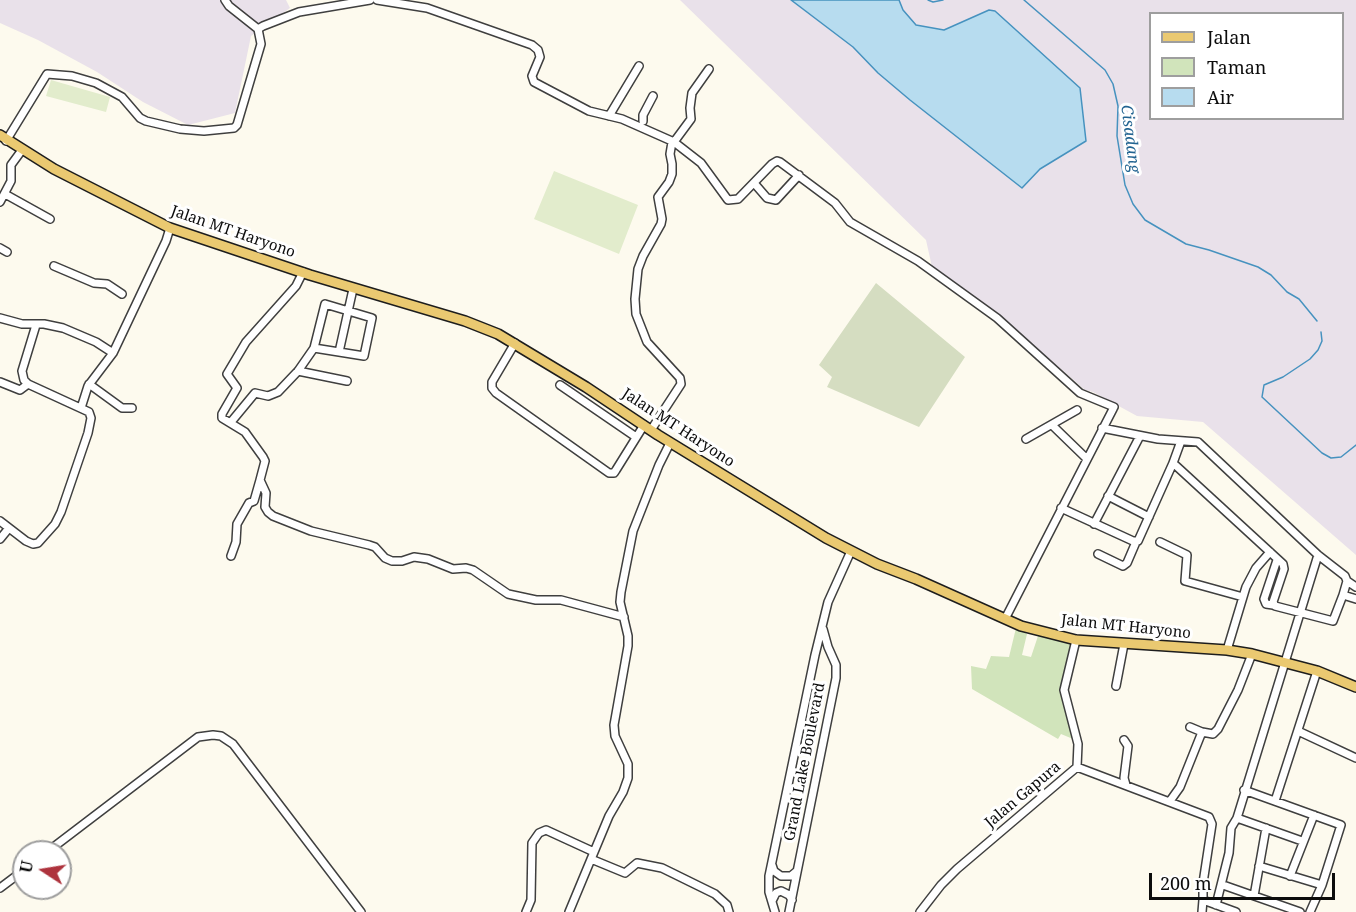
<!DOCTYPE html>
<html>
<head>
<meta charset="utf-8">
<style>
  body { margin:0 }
  #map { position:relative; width:1356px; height:912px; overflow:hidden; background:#fdfaee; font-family:"Noto Serif",serif }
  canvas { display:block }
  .legend { position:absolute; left:1149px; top:12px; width:195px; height:108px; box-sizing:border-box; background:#fff; border:2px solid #9e9e9e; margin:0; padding:8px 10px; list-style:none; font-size:18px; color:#0c0c0c }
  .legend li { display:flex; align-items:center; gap:12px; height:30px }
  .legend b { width:30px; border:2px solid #9e9e9e }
  .north { position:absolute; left:12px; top:840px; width:60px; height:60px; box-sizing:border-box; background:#fff; border:2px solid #9e9e9e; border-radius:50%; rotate:282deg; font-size:16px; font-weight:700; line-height:24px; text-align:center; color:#0c0c0c }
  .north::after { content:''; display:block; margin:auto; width:21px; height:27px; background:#ae333d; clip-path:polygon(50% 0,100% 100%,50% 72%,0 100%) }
  .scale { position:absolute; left:1149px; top:873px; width:186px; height:27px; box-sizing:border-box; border:3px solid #0c0c0c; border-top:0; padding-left:8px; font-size:18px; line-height:21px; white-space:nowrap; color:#0c0c0c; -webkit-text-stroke:4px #fff; paint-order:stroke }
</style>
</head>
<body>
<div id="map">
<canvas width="1356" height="912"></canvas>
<ul class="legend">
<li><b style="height:8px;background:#eac971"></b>Jalan</li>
<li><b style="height:16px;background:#d1e4bb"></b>Taman</li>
<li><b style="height:16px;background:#b7dcef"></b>Air</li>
</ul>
<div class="north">U</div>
<div class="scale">200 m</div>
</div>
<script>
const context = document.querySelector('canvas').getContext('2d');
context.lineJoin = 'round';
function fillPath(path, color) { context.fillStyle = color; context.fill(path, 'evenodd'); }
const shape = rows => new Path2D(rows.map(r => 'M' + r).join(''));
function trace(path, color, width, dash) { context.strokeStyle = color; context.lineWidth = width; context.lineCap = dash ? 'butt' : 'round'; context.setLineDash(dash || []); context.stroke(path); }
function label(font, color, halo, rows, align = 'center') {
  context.font = font + ' "Noto Serif",serif'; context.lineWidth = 6; context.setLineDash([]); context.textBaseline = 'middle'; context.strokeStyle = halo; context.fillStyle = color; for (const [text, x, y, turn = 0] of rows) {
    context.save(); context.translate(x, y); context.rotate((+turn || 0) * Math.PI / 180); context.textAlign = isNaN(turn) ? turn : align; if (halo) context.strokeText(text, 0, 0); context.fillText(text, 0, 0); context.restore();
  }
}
fillPath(shape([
  [0,0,286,0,290,8,251,36,235,113,188,125,143,102,97,72,38,40,0,23],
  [680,0,1356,0,1356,555,1203,422,1137,416,1093,392,1085,390,992,309,932,267,926,240],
  [1150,14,1342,14,1342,118,1150,118]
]), '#e9e1ea');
fillPath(shape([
  [1016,628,1027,634,1022,655,1031,657,1038,636,1072,643,1062,681,1064,705,1073,739,1061,734,1058,739,972,689,971,666,986,669,991,656,1009,657]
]), '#d1e4bb');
fillPath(shape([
  [876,283,965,357,919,427,827,387,832,377,819,365]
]), '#d5ddc1');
fillPath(shape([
  [51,80,110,97,106,112,46,96],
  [554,171,638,205,619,254,534,219]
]), '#e2eccc');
const water = shape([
  [791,0,899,0,903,10,916,25,944,30,989,10,995,11,1080,88,1086,141,1040,169,1022,188,910,100,878,73,853,47,791,0]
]);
fillPath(water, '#b7dcef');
trace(water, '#4692bf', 1.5);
trace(shape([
  [928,0,933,2,943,0],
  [1024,0,1105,70,1113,84,1118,106,1117,136,1125,185,1133,204,1145,220,1186,244,1209,250,1258,267,1271,275,1287,292,1299,299,1317,321],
  [1321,332,1322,341,1318,350,1310,359,1283,377,1264,385,1262,397,1322,453,1331,458,1341,457,1356,445]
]), '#4692bf', 1.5);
const minor = shape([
  [377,0,427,8,532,45,538,50,540,57,532,76,534,82,589,111,622,119,674,142,701,163,728,200,738,199,772,164,777,161,780,162,835,203,850,222,918,261,997,318,1080,393,1114,407],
  [258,29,263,26,299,12,370,0],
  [609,116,639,66],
  [643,121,643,115,653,96],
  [6,141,47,74,72,76,96,83,122,97,140,118,146,121,180,129,204,131,234,128,237,125,261,44,258,29,229,6,225,0],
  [674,142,691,119,690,108,692,93,709,69],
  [754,183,767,198,776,200,799,175],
  [5,194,50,219],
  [0,202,11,181,11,165,22,150],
  [0,248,7,252],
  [54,266,94,283,107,284,122,294],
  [303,272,296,286,246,342,227,374,237,388,222,414,222,418,245,432,263,457,265,461,260,480,266,493,265,507,268,512,273,516,311,531,369,545,375,547,385,558,392,561,402,561,414,557,428,559,453,569,466,568,473,570,508,594,536,600,561,600,624,617],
  [0,318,22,324,44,324,63,328,96,342,113,353],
  [515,343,492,382,492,388,496,393,609,473,614,473,616,470,644,425],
  [314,348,325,304,372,318,364,356,339,352],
  [298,371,347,381],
  [0,382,20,390,28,384],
  [89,384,122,408,132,408],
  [560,385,636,437],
  [81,408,88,386,113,353,166,241,170,228],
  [231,422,255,393,268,396,278,392,298,371,314,348,339,352,353,289],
  [1053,426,1087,459],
  [1102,428,1158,439,1198,442,1318,555,1345,576,1347,581,1343,595,1356,599],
  [651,430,681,384,680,378,647,342,636,314,635,299,638,269,643,256,661,224,662,219,658,197,669,182,672,174,672,164,670,154,672,142],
  [1026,439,1077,410],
  [1173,463,1283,564,1284,569,1273,602,1275,606,1333,621,1343,595],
  [1108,496,1149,517],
  [1061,508,1133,541,1138,541,1173,463,1181,441],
  [0,521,26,541,33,544,38,543,55,524,61,512,88,433,91,418,89,412,28,384,24,380,22,371,36,325],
  [1094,524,1140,436],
  [0,539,9,528],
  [1160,542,1187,555,1185,581,1243,597],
  [1098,554,1123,566,1127,563,1136,542],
  [231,556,236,542,237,524,249,503,254,501,260,480],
  [1347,581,1356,587],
  [1273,605,1266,604,1264,599,1277,560],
  [1005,619,1113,409],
  [1227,650,1246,587,1256,568,1270,552],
  [1116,686,1124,644],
  [1190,727,1202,732],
  [1298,731,1356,758],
  [1124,740,1128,746,1124,778,1126,785],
  [1077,767,1209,817,1212,824,1203,883,1203,900,1236,912],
  [1244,790,1341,825,1322,885,1310,912],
  [1170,801,1180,787,1202,732,1213,734,1218,729,1238,690,1252,654],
  [1275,801,1317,671],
  [1237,818,1302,841],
  [47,852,198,737,213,735,221,736,233,744,361,912],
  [591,859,625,873,637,863,662,868,715,894,727,905,729,912],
  [772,865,774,871,781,876,791,876,797,871],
  [1259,866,1322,885],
  [1290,876,1314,815],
  [1223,885,1300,912],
  [0,888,24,870],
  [1254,896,1266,828],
  [772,901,776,893,781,891,789,895,792,900],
  [1216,905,1229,853,1231,828,1237,818,1318,555],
  [526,912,531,900,532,843,539,833,546,830,594,852],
  [569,912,609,816,623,792,628,778,628,764,615,736,614,725,628,646,628,636,620,602,621,592,633,531,659,465,670,443],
  [775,912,769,892,769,876,815,655,828,602,851,551],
  [789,912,836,678,836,665,828,647,823,629],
  [920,912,941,885,957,869,1077,767,1078,744,1064,690,1076,640],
  [1202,912,1203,900]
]);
const major = shape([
  [0,135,54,169,170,228,310,275,465,321,498,334,586,387,658,435,826,538,877,564,916,579,1021,626,1076,640,1227,650,1252,654,1317,671,1356,687]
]);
trace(minor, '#3f3f3f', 10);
trace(major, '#1d1d1d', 12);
trace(minor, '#fff', 7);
trace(major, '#eac971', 9);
label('15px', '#0c0c0c', '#fff', [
  ["Jalan MT Haryono",233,232,19],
  ["Jalan MT Haryono",678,428,33],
  ["Jalan MT Haryono",1126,627,6],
  ["Grand Lake Boulevard",805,762,-79],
  ["Jalan Gapura",1023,795,-40]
]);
label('italic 16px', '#236491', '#fff', [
  ["Cisadang",1130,139,83]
]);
</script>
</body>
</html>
